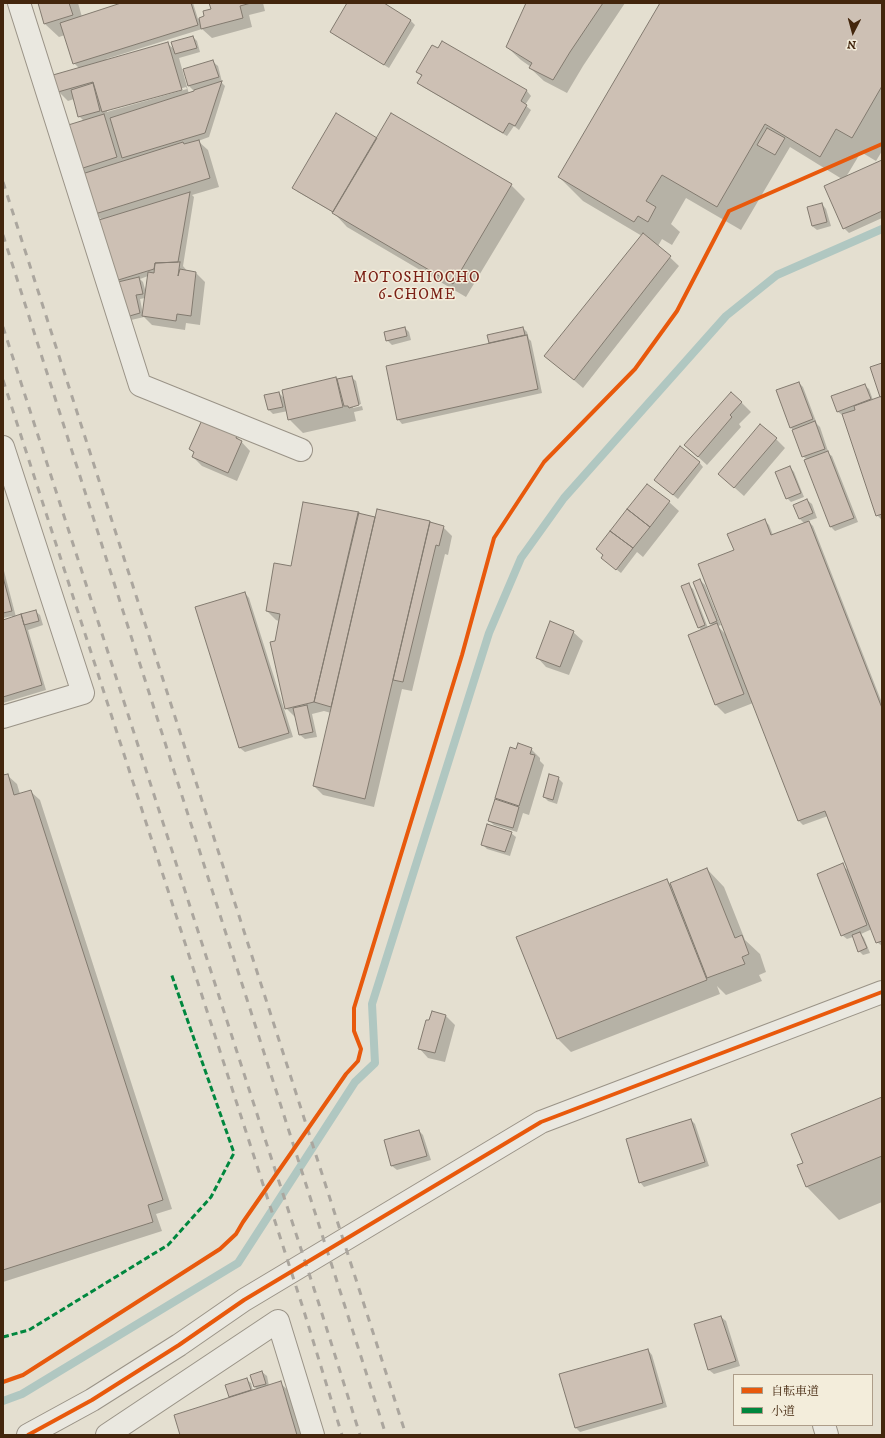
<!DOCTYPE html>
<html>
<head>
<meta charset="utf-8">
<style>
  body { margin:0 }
  #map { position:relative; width:885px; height:1438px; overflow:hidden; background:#e4dfd0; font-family:"IM FELL DW Pica","Noto Serif JP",serif }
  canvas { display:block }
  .frame { position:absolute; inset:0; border:4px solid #43260d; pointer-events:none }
  .legend { position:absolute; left:733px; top:1374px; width:140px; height:52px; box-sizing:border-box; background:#f3eddb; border:1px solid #ad9d89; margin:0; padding:5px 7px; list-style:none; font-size:12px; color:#43260d }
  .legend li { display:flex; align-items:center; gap:8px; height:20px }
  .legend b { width:20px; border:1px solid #ad9d89 }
  .north { position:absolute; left:833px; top:12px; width:40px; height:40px; -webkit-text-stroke:3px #f3eddb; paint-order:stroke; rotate:186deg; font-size:11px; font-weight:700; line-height:16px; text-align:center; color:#43260d }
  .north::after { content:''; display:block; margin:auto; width:14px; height:18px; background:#43260d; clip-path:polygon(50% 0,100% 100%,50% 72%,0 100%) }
</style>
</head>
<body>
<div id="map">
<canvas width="885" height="1438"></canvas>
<div class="frame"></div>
<ul class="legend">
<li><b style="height:5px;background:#e8590c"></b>自転車道</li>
<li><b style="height:5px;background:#00873e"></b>小道</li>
</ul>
<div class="north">N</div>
</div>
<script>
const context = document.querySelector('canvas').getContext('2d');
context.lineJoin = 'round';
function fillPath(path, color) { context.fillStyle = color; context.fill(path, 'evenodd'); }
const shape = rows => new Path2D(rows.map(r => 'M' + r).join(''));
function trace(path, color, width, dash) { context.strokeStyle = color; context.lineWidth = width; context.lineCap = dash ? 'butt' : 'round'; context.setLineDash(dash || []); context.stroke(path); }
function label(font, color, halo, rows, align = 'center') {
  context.font = font + ' "IM FELL DW Pica",serif'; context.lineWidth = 3; context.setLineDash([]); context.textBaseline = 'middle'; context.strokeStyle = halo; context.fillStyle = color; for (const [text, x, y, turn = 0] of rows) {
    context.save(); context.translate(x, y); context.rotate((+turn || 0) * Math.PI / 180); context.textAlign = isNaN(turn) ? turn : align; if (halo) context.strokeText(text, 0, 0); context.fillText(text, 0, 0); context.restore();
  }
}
fillPath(shape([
  [39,3,78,3,82,17,125,3,193,3,198,19,205,17,212,9,210,3,263,3,265,11,249,15,252,27,212,38,202,29,106,59,107,61,168,44,175,50,193,37,197,41,200,52,179,58,189,94,195,92,195,90,193,90,189,86,213,62,218,66,222,82,221,82,225,86,209,137,198,141,208,150,219,187,192,195,194,197,183,266,188,272,196,273,205,282,200,325,186,323,185,330,152,325,144,317,131,320,127,316,102,220,95,213,85,174,80,169,84,121,79,116,74,99,68,101,59,92,80,69,74,63,65,35,59,37,45,24],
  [186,87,187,89,107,112,107,110],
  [178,271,180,271,176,281],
  [148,276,146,293,143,282,140,279],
  [145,298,143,314,140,299],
  [348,3,382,3,410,20,415,25,389,68,336,36,331,32],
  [527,3,625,3,583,66,567,93,544,81,530,68,531,67,521,60,507,47],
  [661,3,882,3,882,151,876,161,861,152,846,177,882,161,882,218,849,233,844,228,842,179,790,147,741,230,686,198,671,224,680,232,672,245,662,239,658,246,679,266,583,388,546,356,642,236,583,201,559,177],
  [443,42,527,91,531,96,525,105,531,110,519,130,514,126,507,136,423,87,418,83,422,77,418,72,438,49],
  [377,139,511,185,525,199,466,297,347,227,334,213,298,192,293,187],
  [822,204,826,209,831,226,817,230,812,226],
  [405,328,409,332,411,340,392,345,387,340],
  [523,328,527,332,529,339,531,341,542,393,402,424,398,419,490,344,488,336],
  [351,377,356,381,361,404,353,406,353,408,362,406,363,410,354,412,356,421,303,433,289,419,288,411,273,414,269,410,266,396,279,393,285,399,336,378,337,380],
  [799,383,803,387,817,424,820,427,829,454,832,456,858,522,835,531,831,527,807,460,803,456,794,431,790,427],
  [864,385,869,389,873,400,882,397,882,520,877,515,844,416,838,412,832,397],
  [741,402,751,412,739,424,741,427,707,465,685,445],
  [236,436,250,451,237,481,202,466,193,457,195,454,190,449],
  [776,439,785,448,744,496,719,474],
  [699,462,703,467,678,499,659,484],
  [790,467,794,472,804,497,791,502,787,498],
  [807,500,812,504,817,518,808,521,813,526,882,703,882,946,877,942,872,929,861,934,864,938,870,953,863,955,859,951,853,937,847,939,842,935,842,865,850,872,828,816,803,825,799,821,753,703,725,714,715,704,702,630,698,627,688,584,693,589,708,628,713,626,710,623,700,580,705,585,721,625,718,626,726,635,735,551,765,521,769,525,773,535,804,523,799,518],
  [669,502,679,511,643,557,637,552,621,573,607,562],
  [358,513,376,518,429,522,431,524,443,527,452,536,448,555,445,554,412,691,402,689,374,807,323,795,314,786,331,713,324,711,312,714,317,737,305,739,300,735,296,717,295,717,286,708,275,642,279,621,276,620,267,611,292,567],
  [3,567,16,617,35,611,40,615,43,625,28,630,46,690,3,703,3,620,12,618,12,616,3,618],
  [245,593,249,598,293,737,245,752,240,748],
  [573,632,583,641,569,675,546,667,537,657],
  [531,749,540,758,540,761,544,765,529,815,523,813,517,832,494,825,489,821,500,802,496,798],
  [7,775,17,784,20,794,30,791,40,800,172,1209,156,1214,162,1231,3,1282,3,776],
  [558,778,563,783,557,804,548,801,544,797],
  [511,833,516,837,510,856,487,849,482,844],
  [707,869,724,887,745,940,760,954,766,972,759,975,762,981,726,995,717,986,720,994,571,1052,558,1039,667,880,670,884],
  [446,1016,455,1025,445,1062,428,1058,419,1048],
  [882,1098,882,1202,839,1220,807,1187,798,1166,804,1163],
  [691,1120,695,1124,709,1166,644,1187,640,1182],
  [419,1131,423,1135,431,1160,397,1170,392,1166,385,1141],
  [721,1317,726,1321,740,1366,714,1374,709,1370],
  [648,1350,652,1355,667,1407,580,1432,576,1428,561,1375],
  [262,1372,267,1376,269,1386,280,1383,290,1392,303,1435,181,1435,232,1398,230,1396,246,1379,251,1383,253,1391,258,1390,255,1387]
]), '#0003');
trace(shape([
  [3,1401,22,1394,238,1263,355,1082,375,1063,372,1004,489,633,521,558,564,498,726,316,777,275,882,229]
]), '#b0c7c1', 8);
const building = shape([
  [38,3,69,3,73,15,44,24,38,3],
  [121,3,191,3,198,25,73,64,60,23,121,3],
  [209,3,251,3,240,6,243,18,201,29,199,18,204,16,203,11,211,9,209,3],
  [347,3,384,3,411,20,384,65,330,32,347,3],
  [526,3,603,3,570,52,553,80,529,68,532,63,506,47,526,3],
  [660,3,882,3,882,86,852,138,836,129,820,157,765,124,717,207,662,175,646,201,656,207,648,222,638,216,634,222,558,177,660,3],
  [193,36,197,48,175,54,171,42,193,36],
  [442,41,527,90,521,101,527,105,515,126,509,123,503,133,417,83,422,75,416,72,432,45,438,48,442,41],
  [168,42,182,90,102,112,93,82,58,92,53,75,168,42],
  [213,60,219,77,188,86,183,69,213,60],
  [222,81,205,133,122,158,110,118,194,91,194,90,222,81],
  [93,83,100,111,78,117,71,90,93,83],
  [336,113,377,138,333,212,292,188,336,113],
  [391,113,512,184,453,284,332,213,391,113],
  [104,114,117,157,80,169,65,126,104,114],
  [767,128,785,138,775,155,757,145,767,128],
  [199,140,210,178,95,214,82,174,183,142,184,144,199,140],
  [882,160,882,211,843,229,824,186,882,160],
  [190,192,178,262,155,263,154,269,115,281,99,220,190,192],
  [822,203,827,222,812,226,807,207,822,203],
  [643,233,671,256,574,380,544,356,643,233],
  [180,262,178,276,180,269,196,272,191,316,177,314,176,321,142,316,148,272,154,273,155,263,180,262],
  [139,277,143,294,136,295,140,313,126,317,118,282,139,277],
  [405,327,407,336,386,341,384,332,405,327],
  [523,327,525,335,489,343,487,335,523,327],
  [527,335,538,389,397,420,386,366,527,335],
  [882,363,882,396,880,397,870,367,882,363],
  [352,376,359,405,349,408,348,406,344,406,337,379,352,376],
  [336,377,343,407,288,420,282,390,336,377],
  [799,382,813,419,790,428,776,390,799,382],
  [865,384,871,399,837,412,831,396,865,384],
  [279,392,283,407,268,410,264,395,279,392],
  [731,392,742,402,730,415,732,417,698,457,684,445,731,392],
  [882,396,882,514,876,516,842,414,855,410,854,406,882,396],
  [202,420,237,435,236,438,242,441,228,473,192,457,194,452,189,449,202,420],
  [815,421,825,449,802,457,792,430,815,421],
  [760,424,777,438,734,488,718,474,760,424],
  [680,446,700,462,673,495,654,480,680,446],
  [828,451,854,518,830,527,804,460,828,451],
  [790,466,801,493,786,499,775,472,790,466],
  [647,484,670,501,650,527,627,509,647,484],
  [807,499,813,513,799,519,793,505,807,499],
  [303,502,359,512,314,702,285,709,270,642,275,641,280,614,266,611,274,563,291,566,303,502],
  [377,509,430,521,365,799,313,786,377,509],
  [627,509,650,527,633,548,610,531,627,509],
  [358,513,375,517,331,707,314,702,358,513],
  [765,519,771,535,809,521,882,708,882,941,876,943,825,811,798,821,698,564,734,550,727,534,765,519],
  [430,522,444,526,439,546,436,545,403,682,393,680,430,522],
  [610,531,633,548,616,570,601,558,603,555,596,549,610,531],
  [3,577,12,611,3,613,3,577],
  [700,579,717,621,710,624,693,582,700,579],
  [689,583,705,625,698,628,681,586,689,583],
  [245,592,289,733,239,748,195,607,245,592],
  [36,610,39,621,24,625,21,614,36,610],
  [21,614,42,685,3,697,3,620,21,614],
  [550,621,574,631,560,667,536,658,550,621],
  [717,623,744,694,715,705,688,635,717,623],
  [307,705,313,732,299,735,293,708,307,705],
  [518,743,532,748,530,754,535,755,519,806,495,798,510,747,516,749,518,743],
  [8,774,14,795,31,790,163,1200,148,1205,153,1222,3,1270,3,775,8,774],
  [549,774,559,777,553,800,543,797,549,774],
  [495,799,519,807,513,828,488,821,495,799],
  [487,824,512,832,505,852,481,845,487,824],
  [843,863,867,925,841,936,817,874,843,863],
  [707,868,735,938,742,935,749,954,742,957,745,964,707,978,670,883,707,868],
  [667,879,707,980,557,1039,516,937,667,879],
  [860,932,867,948,858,952,852,935,860,932],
  [432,1011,446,1015,435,1053,418,1049,426,1020,429,1020,432,1011],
  [882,1097,882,1156,806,1187,797,1165,803,1163,791,1134,882,1097],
  [691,1119,705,1162,639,1183,626,1139,691,1119],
  [419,1130,427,1156,391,1166,384,1140,419,1130],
  [721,1316,736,1361,708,1370,694,1324,721,1316],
  [648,1349,663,1403,575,1428,559,1374,648,1349],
  [262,1371,266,1384,254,1387,250,1375,262,1371],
  [247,1378,251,1390,229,1397,225,1385,247,1378],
  [281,1381,297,1435,180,1435,174,1415,281,1381]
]);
fillPath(building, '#cdc0b4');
trace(building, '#827a6f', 1);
const minor = shape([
  [19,3,140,385,301,450],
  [3,447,83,693,3,717],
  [824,1425,827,1435],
  [28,1435,92,1400,179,1345,244,1300,541,1122,882,992],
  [107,1435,278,1321,313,1435]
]);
trace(minor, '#9a9387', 24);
trace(minor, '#eae8e0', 22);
trace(shape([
  [3,182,406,1435],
  [3,235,386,1435],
  [3,327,268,1148,318,1301,360,1435],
  [3,380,303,1308,342,1435]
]), '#aba69e', 3, [7, 7]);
trace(shape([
  [3,1337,29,1330,168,1245,211,1197,234,1153,171,973]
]), '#00873e', 3, [6, 3]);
trace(shape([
  [3,1382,23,1375,220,1249,236,1234,243,1222,346,1074,358,1061,361,1049,354,1031,354,1008,462,655,494,538,544,462,635,369,677,311,729,211,882,144],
  [28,1435,92,1400,179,1345,244,1300,541,1122,882,992]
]), '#e8590c', 4);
context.letterSpacing = '1px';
label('15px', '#7a1f14', '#f3eddb', [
  ["MOTOSHIOCHO",417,279],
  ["6-CHOME",417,296]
]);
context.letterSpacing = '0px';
</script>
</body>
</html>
